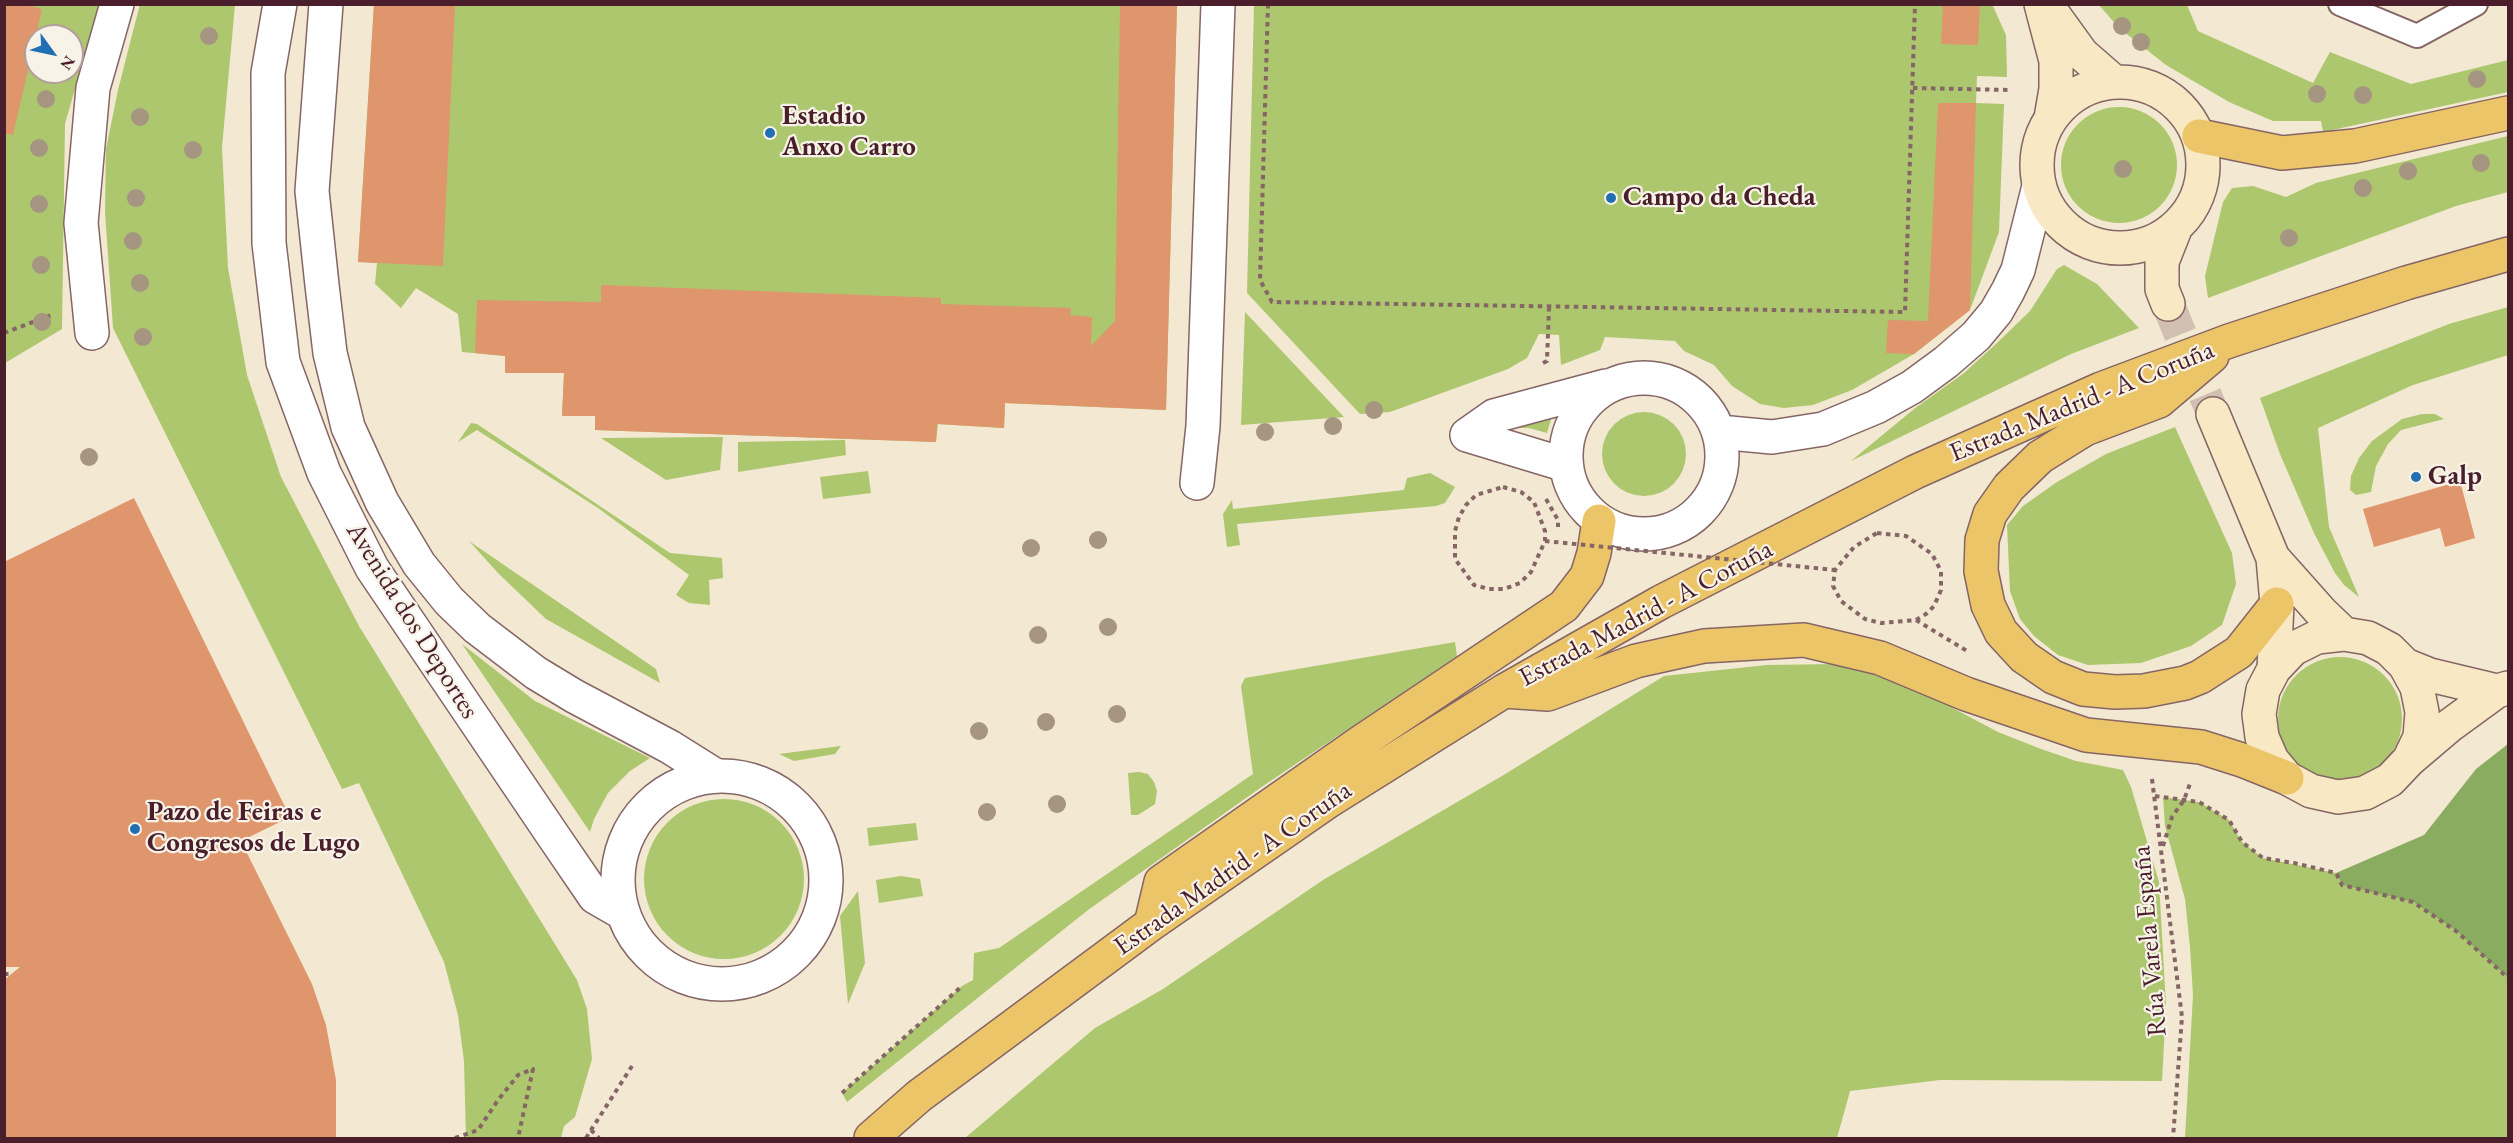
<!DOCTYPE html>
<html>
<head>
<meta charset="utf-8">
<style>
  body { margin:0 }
  #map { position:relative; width:2513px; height:1143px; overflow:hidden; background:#f3e8d2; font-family:"EB Garamond",serif }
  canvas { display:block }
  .frame { position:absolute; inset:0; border:6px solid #4a1f2b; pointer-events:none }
  .north { position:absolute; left:24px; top:24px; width:60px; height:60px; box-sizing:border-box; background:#f7f3e8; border:2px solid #b29e9c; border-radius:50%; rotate:123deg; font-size:16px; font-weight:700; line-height:24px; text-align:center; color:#4a1f2b }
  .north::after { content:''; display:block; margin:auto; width:21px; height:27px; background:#1f6fb2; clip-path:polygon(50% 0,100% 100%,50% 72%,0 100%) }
</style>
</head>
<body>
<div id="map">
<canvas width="2513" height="1143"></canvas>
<div class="frame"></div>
<div class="north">N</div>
</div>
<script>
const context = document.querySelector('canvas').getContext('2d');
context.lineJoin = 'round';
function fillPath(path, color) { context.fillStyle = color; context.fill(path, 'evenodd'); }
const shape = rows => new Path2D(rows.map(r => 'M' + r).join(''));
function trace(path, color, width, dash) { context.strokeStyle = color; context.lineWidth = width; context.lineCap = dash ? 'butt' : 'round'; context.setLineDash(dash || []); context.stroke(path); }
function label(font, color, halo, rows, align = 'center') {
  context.font = font + ' "EB Garamond",serif'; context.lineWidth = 4.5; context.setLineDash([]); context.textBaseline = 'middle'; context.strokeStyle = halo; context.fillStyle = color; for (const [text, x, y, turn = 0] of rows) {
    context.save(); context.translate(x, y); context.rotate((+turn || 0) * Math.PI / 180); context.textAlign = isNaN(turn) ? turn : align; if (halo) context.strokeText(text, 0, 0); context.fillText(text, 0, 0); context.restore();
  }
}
fillPath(shape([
  [140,4,235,5,222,147,228,268,247,375,281,477,359,626,577,980,587,1009,592,1059,575,1117,564,1126,561,1138,466,1138,464,1061,458,1015,444,962,359,783,342,789,113,328,105,212,106,149,118,90],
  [1992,4,2006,35,2007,77,1977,76,1976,103,2004,104,1999,232,1970,310,1914,354,1852,390,1813,405,1784,408,1760,404,1732,386,1714,365,1684,351,1675,341,1605,337,1600,350,1561,365,1559,335,1539,334,1527,358,1508,369,1390,412,1360,414,1247,293,1254,5],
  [4,5,99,5,65,124,62,329,5,363],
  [36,36,72,36,72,72,36,72],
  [374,5,1177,5,1166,410,1005,403,1004,428,938,424,936,442,595,430,595,416,562,416,564,373,505,373,505,356,462,352,458,314,416,288,401,308,375,284,377,263,358,262],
  [2099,5,2187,5,2198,31,2313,83,2330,52,2411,84,2508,60,2508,92,2323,132,2321,121,2273,121,2229,102,2166,65,2119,28],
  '2061 165a58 58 0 1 1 116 0a58 58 0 1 1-116 0Z',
  [2508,136,2508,192,2456,206,2208,298,2205,276,2223,202,2232,188,2253,186,2286,197,2316,183],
  [2064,265,2097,284,2139,328,2071,354,1851,461,1914,409,1964,373,1997,343,2030,311,2057,269],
  [2508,307,2508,355,2413,385,2318,428,2329,527,2359,597,2344,585,2335,573,2314,533,2280,454,2260,398,2449,324],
  [1245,312,1344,417,1241,425],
  '1602 454a42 42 0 1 1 84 0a42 42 0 1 1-84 0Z',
  [2422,414,2435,414,2444,419,2401,430,2388,444,2376,466,2371,492,2356,495,2350,490,2351,476,2359,458,2372,441,2402,419],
  [1552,416,1547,433,1529,428,1497,428],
  [471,423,477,424,670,553,722,558,723,578,709,580,710,605,689,603,676,595,689,575,598,508,477,430,458,442],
  [2175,427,2232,553,2236,584,2222,625,2191,646,2141,663,2088,665,2058,655,2034,636,2020,619,2010,591,2007,525,2023,506,2057,482,2106,454],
  [723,437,720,470,666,480,601,438],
  [845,440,846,455,738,472,738,442],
  [868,471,871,493,823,499,820,477],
  [1430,473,1455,487,1445,503,1436,506,1237,524,1240,545,1227,547,1223,514,1232,500,1233,509,1404,490,1407,478],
  [469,541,656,669,660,683,546,619,499,574],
  [1455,642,1457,656,1263,786,1088,910,847,1102,842,1093,962,986,973,980,974,953,999,948,1253,774,1241,686,1245,678],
  [462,644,535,701,650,758,630,771,608,793,594,819,590,832],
  '2278 719a62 62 0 1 1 124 0a62 62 0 1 1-124 0Z',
  [1836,664,1869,669,1932,697,1998,732,2041,749,2076,761,2123,770,2131,787,2159,882,2166,1006,2162,1081,1940,1080,1850,1091,1837,1138,965,1138,1095,1028,1163,989,1323,880,1502,776,1664,676,1767,665],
  [841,746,835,754,794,761,779,754],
  [1139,772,1148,774,1154,782,1157,791,1155,804,1138,815,1131,815,1128,773],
  [2163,797,2199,802,2229,820,2242,842,2263,858,2336,873,2342,885,2413,902,2456,931,2508,978,2508,1138,2185,1138,2193,995,2190,947,2185,899,2165,826],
  '644 879a80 80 0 1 1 160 0a80 80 0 1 1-160 0Z',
  [916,823,918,840,869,846,867,828],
  [901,876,920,879,923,896,879,903,876,880],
  [858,891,865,963,848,1004,840,916]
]), '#acc76d');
fillPath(shape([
  [2508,744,2508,978,2456,931,2413,902,2342,885,2336,873,2424,835,2476,769]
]), '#89ac60');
fillPath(shape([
  [4,4,24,4,42,9,13,135,4,133],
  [374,4,455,4,443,266,358,262],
  [1120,4,1177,4,1166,410,1005,403,1004,428,937,424,936,442,595,430,595,416,562,416,564,373,505,373,505,356,475,353,477,300,601,302,601,285,941,298,941,304,1071,308,1070,315,1092,317,1091,346,1115,321],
  [1943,4,1980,4,1978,45,1941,44],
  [1938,103,1976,103,1970,310,1914,354,1886,353,1888,320,1928,321],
  [2460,481,2475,538,2445,547,2440,528,2374,547,2363,509],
  [134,498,290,817,241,841,312,984,326,1025,336,1080,336,1138,4,1138,4,980,20,967,4,967,4,562]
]), '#e0966d');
trace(shape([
  [2168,304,2213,414]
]), '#d1c0b1', 33, [33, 16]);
const lane = shape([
  [2340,4,2417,36,2476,4]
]);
const street = shape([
  [280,4,268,73,269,243,283,362,324,473,372,568,554,837,595,897,621,912],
  [326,4,312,191,322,285,330,353,348,427,382,502,419,564,449,601,477,628,536,673,574,696,670,747,713,774],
  [92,333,81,223,93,88,117,4],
  '1566 456a78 78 0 1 1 156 0a78 78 0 1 1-156 0Z',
  [1719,432,1772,437,1823,429,1876,407,1912,387,1946,362,1976,336,1996,312,2008,291,2018,270,2039,186],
  [1467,435,1494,416,1606,386],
  [1467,435,1566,465],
  [1197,483,1203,426,1218,4],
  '618 880a104 104 0 1 1 208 0a104 104 0 1 1-208 0Z'
]);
const secondary = shape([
  [2041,4,2056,61,2056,89,2051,118],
  [2048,7,2082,54,2113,81],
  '2037 165a83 83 0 1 1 166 0a83 83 0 1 1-166 0Z',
  [2168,304,2162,289,2162,262,2175,229],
  [2213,414,2273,558,2277,604,2274,669],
  [2273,558,2322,613,2344,634],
  [2405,665,2430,675,2497,691,2508,688],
  [2409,760,2420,737,2422,712,2417,687,2405,665,2389,649,2368,638,2344,634,2317,637,2293,649,2274,669,2263,690,2259,714,2262,737,2272,760,2287,778,2311,791,2338,797,2365,793,2390,780,2409,760,2449,726,2497,691]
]);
const highway = shape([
  [2199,136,2282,153,2355,146,2508,113],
  [2212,356,2159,401,2085,429,2040,457,2009,487,1990,514,1982,540,1981,571,1988,605,2001,632,2024,657,2053,677,2083,689,2115,692,2144,691,2185,683,2200,677,2239,652,2277,604],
  [1504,691,1548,694,1636,661,1704,646,1804,640,1880,658,1966,694,2086,735,2201,747,2242,760,2287,778],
  [1151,924,1161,882,1361,742,1564,606,1587,576,1594,553,1599,521],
  [871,1138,919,1096,1151,924,1330,800,1504,691,1661,602,1915,472,2101,389,2229,341,2406,283,2508,254]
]);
trace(lane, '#856565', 26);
trace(street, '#856565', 36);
trace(secondary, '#856565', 36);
trace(highway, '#856565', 36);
trace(shape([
  [1268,4,1260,280,1272,302,1905,312,1915,4],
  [1913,88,2011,90],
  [4,333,54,314],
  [1543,363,1547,361,1549,307],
  [1503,487,1521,492,1534,502,1545,531,1545,541,1531,572,1520,583,1504,589,1489,589,1474,585,1455,559,1455,531,1459,517,1466,505,1476,495,1503,487],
  [1546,499,1558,520,1558,527],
  [1877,533,1906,536,1932,554,1941,571,1941,590,1934,606,1926,614,1916,620,1881,623,1865,619,1841,601,1833,586,1835,570,1854,547,1877,533],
  [1916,620,1967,651],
  [2152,779,2182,1017,2173,1138],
  [2155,796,2199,802,2229,820,2242,842,2263,858,2294,863,2336,873,2342,885,2413,902,2456,931,2508,978],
  [2163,846,2172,817,2184,800,2191,781],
  [4,974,10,974],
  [842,1093,962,986],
  [591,1130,599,1138],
  [455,1138,478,1130,498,1100,518,1075,533,1069,518,1138],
  [586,1138,632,1066]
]), '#856565', 4, [4.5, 4.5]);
trace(lane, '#fff', 22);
trace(street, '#fff', 33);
trace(secondary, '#f8e8c3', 33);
trace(highway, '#edc569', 33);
trace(shape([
  [1545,541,1835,570]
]), '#856565', 4, [4.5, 4.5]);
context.fillStyle = '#a69581';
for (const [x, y] of [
  [2122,26],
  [209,36],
  [2141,42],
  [2477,79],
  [2317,94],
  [2363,95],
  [46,99],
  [140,117],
  [39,148],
  [193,150],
  [2481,163],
  [2123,169],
  [2408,171],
  [2363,188],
  [136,198],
  [39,204],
  [2289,238],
  [133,241],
  [41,265],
  [140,283],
  [42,322],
  [143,337],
  [1374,410],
  [1333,426],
  [1265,432],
  [89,457],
  [1098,540],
  [1031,548],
  [1108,627],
  [1038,635],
  [1117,714],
  [1046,722],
  [979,731],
  [1057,804],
  [987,812]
]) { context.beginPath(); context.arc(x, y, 9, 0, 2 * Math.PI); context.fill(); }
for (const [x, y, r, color] of [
  [770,133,6,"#1f6fb2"],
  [1611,198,6,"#1f6fb2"],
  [2416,477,6,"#1f6fb2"],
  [135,829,6,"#1f6fb2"]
]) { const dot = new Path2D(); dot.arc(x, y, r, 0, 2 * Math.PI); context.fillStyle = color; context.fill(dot); trace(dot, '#f7f3e8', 2); }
label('bold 27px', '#4a1f2b', '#f7f3e8', [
  ["Estadio",782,117],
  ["Anxo Carro",782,148],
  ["Campo da Cheda",1623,198],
  ["Galp",2428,477],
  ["Pazo de Feiras e",147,813],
  ["Congresos de Lugo",147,844]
], 'left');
label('27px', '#4a1f2b', '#f7f3e8', [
  ["Estrada Madrid - A Coruña",2082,402,-22],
  ["Estrada Madrid - A Coruña",1646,614,-28],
  ["Avenida dos Deportes",412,621,58],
  ["Estrada Madrid - A Coruña",1233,869,-35],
  ["Rúa Varela España",2150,941,-95]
]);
</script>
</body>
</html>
